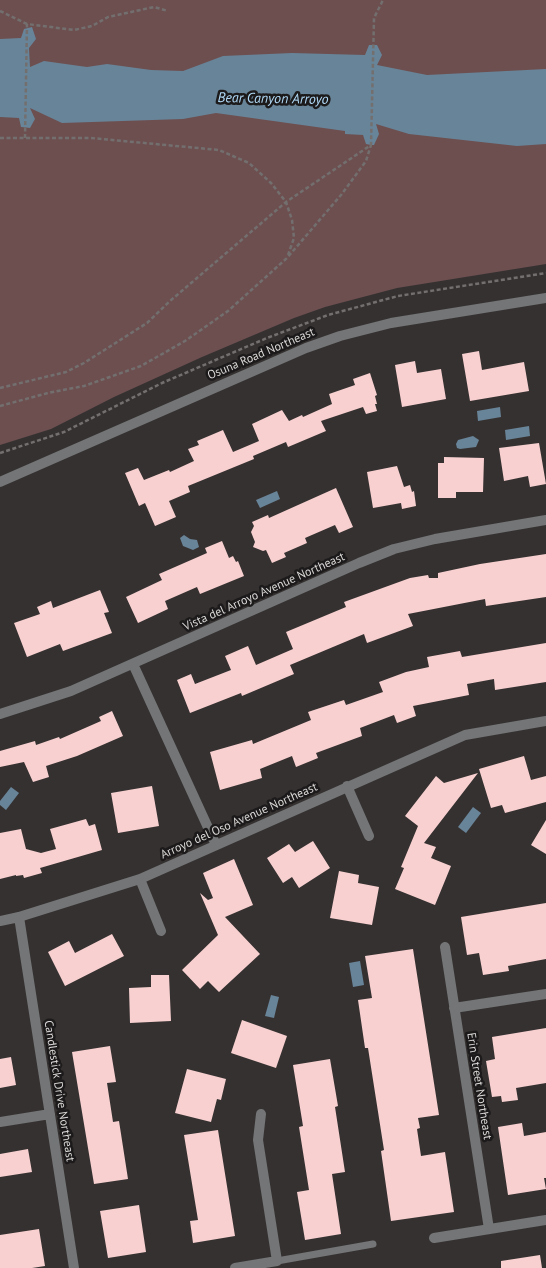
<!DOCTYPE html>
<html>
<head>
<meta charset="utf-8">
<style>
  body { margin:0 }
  canvas { display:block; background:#363131 }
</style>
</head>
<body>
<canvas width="546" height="1268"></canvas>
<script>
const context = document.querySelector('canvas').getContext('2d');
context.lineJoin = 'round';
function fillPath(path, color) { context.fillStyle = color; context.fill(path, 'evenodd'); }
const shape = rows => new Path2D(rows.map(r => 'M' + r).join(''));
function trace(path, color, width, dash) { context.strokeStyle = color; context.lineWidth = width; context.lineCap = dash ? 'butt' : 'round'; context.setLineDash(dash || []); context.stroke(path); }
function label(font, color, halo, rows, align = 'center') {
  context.font = font + ' "PT Sans",sans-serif'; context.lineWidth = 5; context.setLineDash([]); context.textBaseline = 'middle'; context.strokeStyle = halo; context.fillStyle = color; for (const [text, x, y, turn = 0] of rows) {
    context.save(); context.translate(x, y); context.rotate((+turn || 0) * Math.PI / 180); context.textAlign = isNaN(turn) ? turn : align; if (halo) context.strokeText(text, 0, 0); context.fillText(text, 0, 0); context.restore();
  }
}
fillPath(shape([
  [0,0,546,0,546,264,397,288,325,307,294,318,202,357,114,397,51,429,0,445]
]), '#6d4f50');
fillPath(shape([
  [32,27,36,39,29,48,30,67,44,61,87,67,107,64,151,70,183,71,223,56,292,53,365,55,369,45,377,45,382,55,377,65,427,75,546,69,546,144,517,146,409,134,376,124,379,134,374,145,371,145,366,144,363,135,345,134,345,131,216,113,183,119,62,123,30,108,35,119,30,128,21,127,19,118,0,117,0,39,21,38,24,29],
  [500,407,501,417,478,421,477,411],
  [529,426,530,436,506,440,505,430],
  [473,436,479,440,476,447,460,449,457,448,456,444,458,440],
  [277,491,280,499,260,508,256,500],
  [184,535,190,539,197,540,199,547,193,550,183,546,180,538],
  [11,787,19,793,6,810,0,805,0,801],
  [473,807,481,813,466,833,458,827],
  [360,961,364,985,353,987,349,963],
  [271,995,279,997,274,1018,265,1016]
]), '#688498');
fillPath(shape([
  [479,351,482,370,524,362,529,391,470,401,462,354],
  [415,361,417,373,441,369,446,399,402,407,395,365],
  [370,373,377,395,375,396,377,404,375,404,377,411,366,414,363,407,321,421,326,431,288,447,286,442,253,456,254,459,188,486,190,492,169,501,176,517,155,526,145,503,139,506,125,473,138,468,144,480,169,470,170,472,194,461,188,449,199,445,197,441,223,430,233,452,259,441,252,424,282,410,289,421,302,415,303,417,332,404,329,394,355,385,353,379],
  [539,443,546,484,530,487,528,476,504,481,499,448],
  [444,457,484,458,483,492,456,492,456,498,438,498,438,463,444,463],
  [397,466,404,487,410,485,412,492,414,491,416,506,402,509,401,503,373,508,367,472],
  [336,488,353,527,339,533,335,525,305,538,307,543,284,553,286,557,272,563,266,550,263,551,253,547,255,542,251,532,254,526,252,522,268,515,269,518],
  [222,541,229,558,233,556,236,562,238,561,244,576,200,594,197,587,165,601,168,609,138,623,126,597,162,580,159,574,207,553,205,548],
  [546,554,546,597,486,606,485,599,408,614,413,626,367,643,364,634,290,665,294,674,242,696,241,693,190,713,177,680,191,674,195,684,231,670,225,656,248,646,256,665,293,649,286,632,346,607,344,602,410,578,428,575,429,578,438,578,438,573,480,564],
  [100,590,109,612,104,613,112,633,63,651,60,644,27,657,14,623,40,614,37,607,51,601,53,608],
  [546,643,546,682,495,690,494,679,467,684,469,695,413,706,416,716,397,723,394,715,360,728,362,736,316,753,318,758,296,767,292,756,260,769,262,778,220,790,210,752,252,740,253,744,311,720,308,712,344,700,346,705,383,692,379,682,406,672,429,667,427,657,460,651,462,657],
  [112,711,123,736,77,756,46,766,49,777,33,782,24,762,0,767,0,751,35,741,36,745,59,737,60,739,101,721,99,717],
  [524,756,531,780,546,776,546,802,505,813,502,805,491,808,479,769],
  [478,773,424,843,436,847,431,858,451,866,435,905,395,889,404,868,401,867,418,826,405,816,436,776,444,783],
  [152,786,159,826,118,833,111,793],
  [86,819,89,826,95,824,102,850,40,868,42,873,24,878,23,875,16,876,16,875,0,879,0,833,21,829,26,849,41,853,56,849,50,829],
  [546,820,546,854,531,845],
  [313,841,330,868,299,888,292,877,283,883,267,858,289,844,295,852],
  [234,859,253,905,225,917,260,954,219,992,208,981,200,989,182,970,218,935,200,893,208,900,213,898,203,873],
  [339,871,359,875,358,883,379,887,372,925,330,918],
  [546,903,546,959,508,966,509,971,483,975,479,953,467,955,461,917],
  [112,934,124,956,65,986,48,952,69,941,75,953],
  [413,949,439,1115,418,1118,420,1128,417,1129,421,1156,445,1152,454,1212,391,1221,381,1151,384,1150,368,1048,365,1048,358,1000,372,998,365,956],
  [151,975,169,975,171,1021,130,1023,129,988,151,987],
  [242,1020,287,1036,276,1068,231,1053],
  [546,1028,546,1083,516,1088,518,1100,502,1102,501,1096,492,1097,486,1061,495,1059,492,1037],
  [110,1046,116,1082,107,1083,113,1122,119,1121,128,1179,94,1184,72,1052],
  [11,1057,16,1085,0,1088,0,1059],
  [330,1059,338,1106,335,1107,345,1172,332,1174,341,1234,305,1240,297,1192,309,1190,299,1127,303,1126,293,1065],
  [187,1069,226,1079,221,1100,217,1099,211,1122,175,1113],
  [522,1123,524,1136,546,1132,546,1178,544,1178,546,1189,508,1195,498,1127],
  [218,1130,235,1236,193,1243,190,1221,198,1220,184,1135],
  [28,1149,32,1172,0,1177,0,1154],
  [139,1205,146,1252,108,1258,100,1211],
  [39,1229,45,1266,32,1268,0,1268,0,1235],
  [540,1255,542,1268,501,1268,501,1261]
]), '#f8d0d0');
trace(shape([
  [0,11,27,24],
  [0,138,91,138,219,150,249,163,271,183,286,202,292,220,294,238,288,255],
  [25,138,27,24,74,30,92,26,108,17,154,7,168,11],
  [0,388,66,372,84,363,147,323,170,301,286,202,371,145,374,18,383,0],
  [0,406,48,393,84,386,141,366,185,341,228,311,287,258,341,195,366,161,371,145],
  [0,453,64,432,162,383,267,338,328,315,398,296,546,273]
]), '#736f6f', 2.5, [4, 2.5]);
trace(shape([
  [277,1261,373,1244]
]), '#737576', 7);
trace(shape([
  [133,664,216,845],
  [0,714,71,691,359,563,394,549,435,539,546,520],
  [347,786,369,836],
  [140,879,161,931],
  [19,917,74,1268],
  [0,921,19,917,140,879,465,735,546,721],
  [445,947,489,1229],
  [454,1008,546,994],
  [0,1122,50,1114],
  [434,1238,546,1220],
  [235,1268,277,1261,258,1140,261,1114]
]), '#737576', 10);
trace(shape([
  [0,482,306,348,340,336,391,323,546,298]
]), '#737576', 10);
label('12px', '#dcd8d8', '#1c1a1a', [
  ["Osuna Road Northeast",261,354,-23],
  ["Vista del Arroyo Avenue Northeast",264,592,-24],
  ["Arroyo del Oso Avenue Northeast",239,821,-24],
  ["Erin Street Northeast",479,1086,81],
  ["Candlestick Drive Northeast",59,1091,81]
]);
label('italic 14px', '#b0d9f7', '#1c1a1a', [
  ["Bear Canyon Arroyo",273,99,1]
]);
</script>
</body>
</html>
